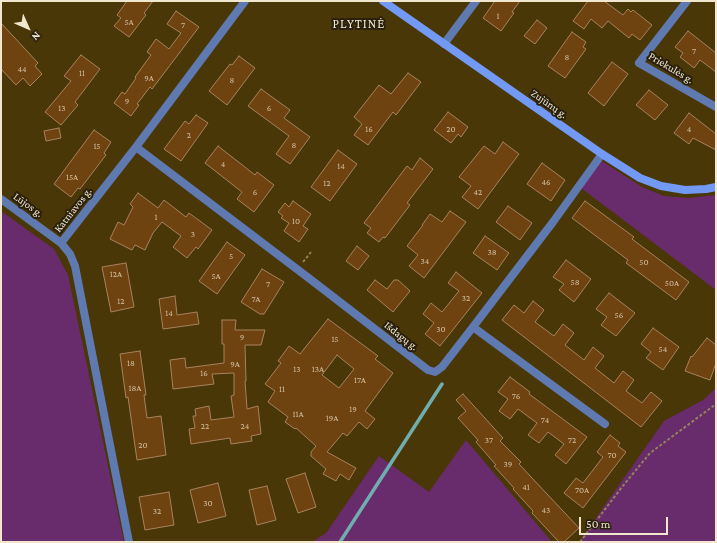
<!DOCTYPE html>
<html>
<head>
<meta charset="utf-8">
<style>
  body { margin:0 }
  #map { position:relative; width:717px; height:543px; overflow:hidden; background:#4a3707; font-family:"Crimson Pro",serif }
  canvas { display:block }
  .frame { position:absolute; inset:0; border:2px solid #f1e6ce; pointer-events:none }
  .north { position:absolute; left:8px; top:8px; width:40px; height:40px; -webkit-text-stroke:3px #29200e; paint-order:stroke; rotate:135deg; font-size:11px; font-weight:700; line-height:16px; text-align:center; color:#f1e6ce }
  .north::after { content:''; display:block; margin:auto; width:14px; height:18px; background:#f1e6ce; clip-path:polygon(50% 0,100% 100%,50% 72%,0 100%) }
  .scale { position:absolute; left:579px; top:517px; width:89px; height:18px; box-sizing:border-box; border:2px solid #f1e6ce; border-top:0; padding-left:5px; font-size:12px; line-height:14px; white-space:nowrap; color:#f1e6ce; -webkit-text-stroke:3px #29200e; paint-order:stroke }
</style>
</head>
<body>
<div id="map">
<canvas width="717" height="543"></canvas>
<div class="frame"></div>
<div class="north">N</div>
<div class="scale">50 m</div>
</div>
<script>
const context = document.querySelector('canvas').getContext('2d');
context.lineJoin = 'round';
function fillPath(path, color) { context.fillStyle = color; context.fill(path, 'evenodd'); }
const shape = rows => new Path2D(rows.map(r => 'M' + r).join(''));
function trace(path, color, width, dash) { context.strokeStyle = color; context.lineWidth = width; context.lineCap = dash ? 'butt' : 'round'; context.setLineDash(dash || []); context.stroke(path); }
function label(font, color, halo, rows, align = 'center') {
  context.font = font + ' "Crimson Pro",serif'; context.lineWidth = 4; context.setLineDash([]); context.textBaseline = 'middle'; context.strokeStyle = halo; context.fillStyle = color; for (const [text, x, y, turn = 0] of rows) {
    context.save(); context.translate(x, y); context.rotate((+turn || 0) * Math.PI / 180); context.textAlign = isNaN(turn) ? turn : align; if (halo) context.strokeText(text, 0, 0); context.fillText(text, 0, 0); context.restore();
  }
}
fillPath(shape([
  [600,160,642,187,664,196,688,198,716,195,716,290,581,188],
  [1,211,54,249,68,275,124,542,1,542],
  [716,388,716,542,579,542,664,421,703,400],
  [466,440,552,542,312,542,326,533,379,456,429,492]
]), '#682b6c');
trace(shape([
  [340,542,442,384]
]), '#70aeae', 3.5);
const building = shape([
  [127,1,153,1,144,13,146,15,129,37,114,26,121,18,117,15,127,1],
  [495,1,520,1,512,12,514,13,501,31,483,18,495,1],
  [588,1,604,1,623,15,628,9,631,12,633,10,652,25,640,40,632,34,629,38,608,21,602,28,591,19,584,29,573,21,588,1],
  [176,11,199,27,152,89,150,87,137,104,139,105,131,116,114,103,122,92,125,94,136,78,135,77,151,55,147,52,156,39,169,49,181,33,167,24,176,11],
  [537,20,547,28,535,44,524,36,537,20],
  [1,23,38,63,35,66,42,74,30,86,23,78,16,85,1,69,1,23],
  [688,31,716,53,716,72,700,60,694,68,680,57,683,53,675,47,688,31],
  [572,32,586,42,583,47,586,49,565,78,548,66,572,32],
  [81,55,100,69,75,102,78,105,61,125,45,112,71,81,64,76,81,55],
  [239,56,255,68,227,105,209,91,230,64,232,65,239,56],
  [612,62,628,74,604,106,588,93,612,62],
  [408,73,421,82,396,115,393,112,368,145,354,135,362,124,354,117,379,85,391,94,408,73],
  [261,89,290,110,284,118,310,137,290,164,276,154,289,136,248,106,261,89],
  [649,90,668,105,655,120,636,105,649,90],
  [448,112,468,127,461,137,458,134,451,143,434,130,448,112],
  [689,113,716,134,716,150,693,138,689,144,674,133,689,113],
  [196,115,208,123,181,161,164,149,185,121,189,124,196,115],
  [59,128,61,138,46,141,44,131,59,128],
  [94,130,111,142,104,153,106,155,80,189,78,188,71,197,54,184,94,130],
  [503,142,519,154,478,209,462,197,471,186,459,177,484,146,495,154,503,142],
  [218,146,255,175,257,172,274,185,254,212,237,199,242,192,205,163,218,146],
  [338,150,357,164,330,201,311,187,338,150],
  [420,158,433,169,407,203,410,205,385,238,383,237,379,242,367,233,371,228,364,223,407,166,412,170,420,158],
  [542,163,565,180,551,201,527,184,542,163],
  [138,193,158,208,164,200,186,217,189,213,212,230,198,249,196,247,187,258,173,247,181,236,162,222,153,233,145,250,135,245,132,250,110,239,118,222,124,225,133,207,130,204,138,193],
  [293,201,311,214,303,226,308,229,299,242,284,231,289,223,281,218,283,216,278,212,285,203,289,207,293,201],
  [585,201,634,237,632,239,689,282,676,300,626,263,628,260,572,218,585,201],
  [508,206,532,223,520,240,496,222,508,206],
  [450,211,466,222,424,278,409,266,418,255,407,246,423,225,422,225,430,214,442,222,450,211],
  [485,236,509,253,497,270,473,253,485,236],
  [227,242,245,255,217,294,199,281,227,242],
  [357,246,369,256,358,270,346,261,357,246],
  [566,260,591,279,574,302,559,290,564,284,553,277,566,260],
  [126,263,134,307,111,312,102,267,126,263],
  [262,269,284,282,264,314,260,314,241,302,262,269],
  [456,272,482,293,440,346,425,334,434,323,423,314,431,303,442,312,459,291,448,283,456,272],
  [375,280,387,289,394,280,398,280,410,291,393,312,367,290,375,280],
  [609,293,635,313,616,336,601,325,607,317,596,309,609,293],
  [175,296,177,315,197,312,199,324,163,329,159,299,175,296],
  [533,301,544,310,535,322,554,336,563,324,574,333,565,345,584,360,593,347,604,356,595,368,614,383,623,371,634,380,626,391,642,403,651,392,662,401,641,427,502,320,514,305,524,313,533,301],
  [328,319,378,356,375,359,393,373,365,411,375,419,367,429,359,422,347,436,343,433,327,452,356,468,349,480,340,474,336,481,323,474,326,469,311,456,311,452,316,446,296,428,295,429,285,422,288,417,268,402,275,391,265,384,281,363,278,361,289,346,300,354,328,319],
  [337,355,354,369,339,388,322,375,337,355],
  [222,320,236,320,235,330,265,330,261,345,245,345,246,381,245,381,247,409,258,406,261,434,251,436,252,441,231,444,230,438,191,444,189,429,195,428,193,416,196,416,195,409,209,406,211,420,234,417,231,396,234,395,234,373,212,374,214,384,173,389,170,360,185,358,186,368,224,363,224,344,222,344,222,320],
  [653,328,679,347,663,370,646,358,651,352,641,344,653,328],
  [707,338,716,345,716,363,710,380,685,371,691,356,692,357,707,338],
  [140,351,146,395,144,395,147,418,161,416,166,455,137,460,128,397,126,398,120,354,140,351],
  [510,377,530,392,529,394,587,437,566,464,555,455,564,444,548,432,539,443,528,435,537,423,518,409,510,419,499,411,508,399,498,392,510,377],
  [463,394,503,438,500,441,521,462,519,464,532,478,579,528,564,542,559,542,532,513,533,511,513,489,514,488,494,466,496,465,476,442,478,440,458,418,466,411,456,400,463,394],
  [610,435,620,443,618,446,626,452,583,508,564,493,576,478,583,483,603,457,597,452,610,435],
  [305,473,316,507,298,513,286,479,305,473],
  [218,483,226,516,198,523,190,490,218,483],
  [267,486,276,520,257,525,249,490,267,486],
  [169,492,174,525,145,530,139,497,169,492]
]);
fillPath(building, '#6f4310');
trace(building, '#a7825f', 1);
trace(shape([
  [303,262,311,252],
  [580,542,622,487,650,453,716,404]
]), '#92825d', 2, [3, 2]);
trace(shape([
  [687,1,639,63,716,107],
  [444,44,476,1],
  [136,147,310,279,428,370,435,372,442,367,473,327,553,222,602,154],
  [1,199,61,243,70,254,75,266,129,542],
  [61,243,136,147,245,1],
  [473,327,605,424]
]), '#5f79b1', 8);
trace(shape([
  [383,1,602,154,640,178,661,186,685,190,706,189,716,187]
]), '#729af4', 8);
label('9px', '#d0bd9e', null, [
  ["1",498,16],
  ["5A",129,22],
  ["7",183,25],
  ["7",694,51],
  ["8",567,57],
  ["44",22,69],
  ["11",82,73],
  ["9A",149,78],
  ["8",232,80],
  ["9",127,101],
  ["13",62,108],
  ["6",269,108],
  ["16",369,129],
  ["20",451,129],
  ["4",689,129],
  ["2",189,135],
  ["8",294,145],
  ["15",97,146],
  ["4",223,164],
  ["14",341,166],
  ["15A",72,177],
  ["46",546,182],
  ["12",327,183],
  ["6",255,192],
  ["42",478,192],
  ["1",156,217],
  ["10",296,221],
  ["3",193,234],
  ["38",492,252],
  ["5",231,256],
  ["34",425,261],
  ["50",644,262],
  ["12A",116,274],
  ["5A",216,276],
  ["58",575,282],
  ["50A",672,283],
  ["7",268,284],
  ["32",466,298],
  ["7A",256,299],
  ["12",121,301],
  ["14",169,313],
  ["56",619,315],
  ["30",441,329],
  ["9",242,337],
  ["15",335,339],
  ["54",663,349],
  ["18",131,363],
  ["9A",235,364],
  ["13",297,369],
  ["13A",318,369],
  ["16",204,373],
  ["17A",360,380],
  ["18A",135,388],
  ["11",282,389],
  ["76",516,396],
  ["19",353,409],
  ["11A",298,414],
  ["19A",332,418],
  ["74",545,420],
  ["22",205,426],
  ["24",245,426],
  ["37",489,440],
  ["72",572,440],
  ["20",143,445],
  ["70",612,455],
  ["39",508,464],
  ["41",526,487],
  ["70A",582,490],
  ["30",208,503],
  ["43",546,510],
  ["32",157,511]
]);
label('11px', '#f1e6ce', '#29200e', [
  ["Priekulės g.",671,68,31],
  ["Zujūnų g.",549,104,35],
  ["Lūjos g.",28,205,36],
  ["Katniavos g.",73,210,-52],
  ["Išdagų g.",401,336,38]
]);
context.letterSpacing = '1px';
label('13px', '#f1e6ce', '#29200e', [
  ["PLYTINĖ",359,24]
]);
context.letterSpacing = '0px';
</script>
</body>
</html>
